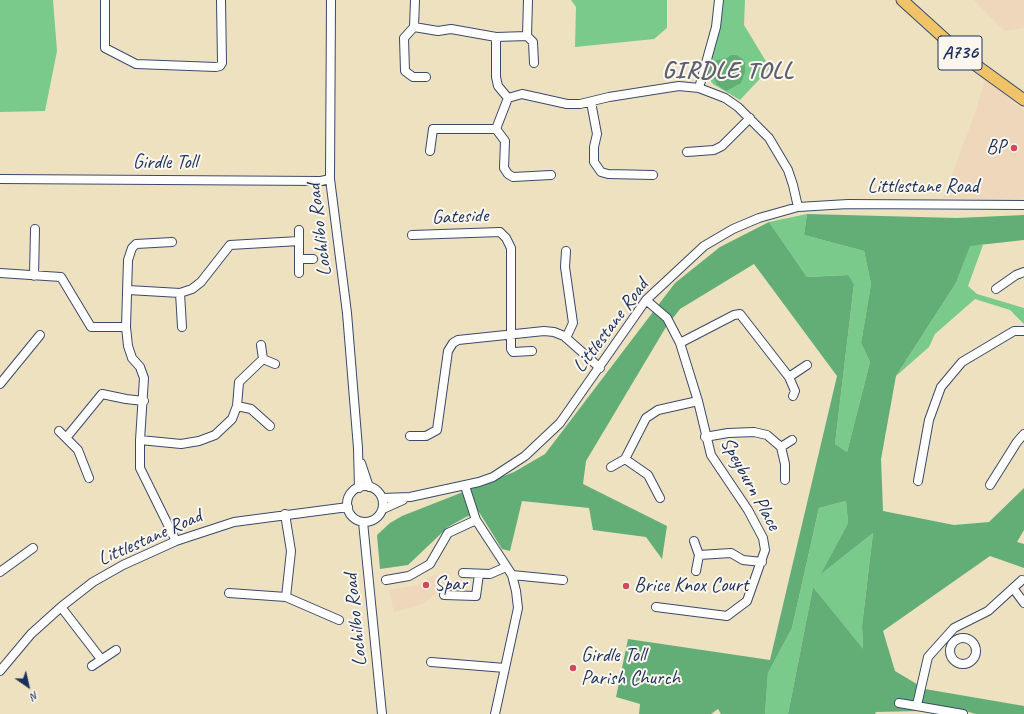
<!DOCTYPE html>
<html>
<head>
<meta charset="utf-8">
<style>
  body { margin:0 }
  #map { position:relative; width:1024px; height:714px; overflow:hidden; background:#ede1c0; font-family:Caveat,sans-serif }
  canvas { display:block }
  .north { position:absolute; left:8px; top:666px; width:40px; height:40px; -webkit-text-stroke:3px #fbf7ec; paint-order:stroke; rotate:146deg; font-size:11px; font-weight:700; line-height:16px; text-align:center; color:#1b2f5e }
  .north::after { content:''; display:block; margin:auto; width:14px; height:18px; background:#1b2f5e; clip-path:polygon(50% 0,100% 100%,50% 72%,0 100%) }
</style>
</head>
<body>
<div id="map">
<canvas width="1024" height="714"></canvas>
<div class="north">N</div>
</div>
<script>
const context = document.querySelector('canvas').getContext('2d');
context.lineJoin = 'round';
function fillPath(path, color) { context.fillStyle = color; context.fill(path, 'evenodd'); }
const shape = rows => new Path2D(rows.map(r => 'M' + r).join(''));
function trace(path, color, width, dash) { context.strokeStyle = color; context.lineWidth = width; context.lineCap = dash ? 'butt' : 'round'; context.setLineDash(dash || []); context.stroke(path); }
function label(font, color, halo, rows, align = 'center') {
  context.font = font + ' Caveat,sans-serif'; context.lineWidth = 4; context.setLineDash([]); context.textBaseline = 'middle'; context.strokeStyle = halo; context.fillStyle = color; for (const [text, x, y, turn = 0] of rows) {
    context.save(); context.translate(x, y); context.rotate((+turn || 0) * Math.PI / 180); context.textAlign = isNaN(turn) ? turn : align; if (halo) context.strokeText(text, 0, 0); context.fillText(text, 0, 0); context.restore();
  }
}
fillPath(shape([
  [974,0,1024,0,1024,28,1004,31],
  [985,78,1024,111,1024,201,943,198,977,108],
  [436,574,447,585,423,604,394,612,389,590,417,585]
]), '#eed7bb');
fillPath(shape([
  [0,0,53,0,57,51,45,111,0,112],
  [571,0,667,0,667,28,654,39,575,47,576,7],
  [720,0,745,0,744,25,770,68,740,100,713,84,707,76],
  [807,214,804,235,864,251,871,284,861,343,870,362,847,452,835,444,854,284,847,275,807,277,769,222],
  [970,245,983,245,968,286,977,294,1024,308,1024,324,1010,310,975,299,935,334,929,347,896,376,956,283],
  [846,501,848,523,822,573,873,533,862,626,863,650,813,587,788,714,765,714,768,673,792,628,819,508]
]), '#7aca8b');
fillPath(shape([
  [731,55,736,55,743,59,745,63,745,72,741,83,726,91,716,84,716,82,708,71,713,61,727,58],
  [807,214,957,218,1024,215,1024,240,970,246,956,283,896,376,881,459,883,511,954,525,989,522,1024,488,1024,530,1017,542,1024,544,1024,568,990,556,883,631,895,671,925,689,1024,706,1024,714,976,714,962,710,876,712,875,714,788,714,813,587,863,649,862,626,873,533,821,574,848,523,846,501,819,508,792,628,768,673,765,714,721,714,718,709,711,714,639,714,640,704,616,697,628,639,770,660,837,376,754,264,680,309,666,327,586,461,583,484,667,526,662,559,646,537,593,530,589,508,522,501,510,551,502,549,479,512,466,517,448,527,408,565,380,569,377,535,390,523,402,516,514,472,545,454,675,283,720,247,769,222,807,277,848,275,854,284,835,444,847,452,870,362,861,343,871,284,864,251,804,235]
]), '#63ae77');
const minor = shape([
  [105,0,105,48,136,64,216,67,220,66,222,63,221,0],
  [331,0,330,179,347,313,358,448,359,488],
  [414,27,438,31,451,29,496,37,496,77,498,86,508,98],
  [414,27,404,38,405,71,413,77,426,77],
  [414,27,415,0],
  [527,36,528,0],
  [496,37,527,36,533,42,534,63],
  [699,88,716,27,719,0],
  [508,98,522,94,567,104,580,104,609,97,679,86,699,88,725,98,738,107,769,138,788,170,793,185,798,207],
  [591,102,597,134,594,147,594,162,601,172,608,174,653,175],
  [496,129,505,141,504,168,508,174,513,177,551,175],
  [430,151,433,129,496,129,508,98],
  [687,152,714,150,722,146,750,118],
  [0,179,321,181,330,179],
  [299,230,299,241],
  [412,235,500,232,506,238,511,248,511,349,513,352,532,351],
  [172,242,136,244,132,248,128,260,126,327,128,346,132,358,140,367,144,378,140,440,140,468,176,541],
  [566,251,565,267,573,323,566,338],
  [299,259,313,259],
  [0,273,61,277,91,327,126,327],
  [34,276,35,229],
  [996,289,1016,275,1024,272],
  [128,290,180,293,192,289,201,282,230,245,299,241,299,273],
  [180,293,182,327],
  [646,300,667,318,680,343,698,401,711,455,748,510,763,538,765,550,747,601,727,616,656,607],
  [680,343,734,315,740,314,789,377,795,391,793,396],
  [261,345,263,359],
  [789,377,807,365],
  [0,384,40,335],
  [237,406,251,409,270,426],
  [59,431,78,450,89,478],
  [410,436,426,436,437,430,448,351,453,343,458,340,544,331,554,332,564,336,600,368],
  [705,437,728,433,754,432,767,435,781,447,785,464,785,480],
  [66,438,102,394,126,399,144,401],
  [140,440,181,444,199,441,215,435,232,419,237,406,239,382,263,359,275,364],
  [781,447,792,440],
  [625,459,648,475,660,498],
  [361,463,369,487],
  [611,467,625,459,646,418,658,410,698,401],
  [918,481,929,420,941,387,962,362,1014,331,1024,331],
  [990,485,1017,442,1024,434],
  [465,486,476,520,512,575,516,591,518,608,495,714],
  '347 504a18 18 0 1 1 36 0a18 18 0 1 1-36 0Z',
  [382,498,410,497,479,482,493,477,525,456,560,423,646,300,704,246,733,229,759,218,798,207,848,204,1024,205],
  [383,509,403,500],
  [363,522,382,714],
  [694,541,699,555,696,571],
  [699,555,731,553,743,560,762,562],
  [0,572,33,548],
  [463,573,490,574,506,567],
  [512,575,563,580],
  [386,580,409,576,430,564,448,533,476,520],
  [1013,588,1024,603],
  [229,593,286,597,291,551,285,514],
  [444,595,476,596,479,574],
  [286,597,339,620],
  [61,607,101,659],
  '950 651a13 13 0 1 1 26 0a13 13 0 1 1-26 0Z',
  [431,662,505,668],
  [92,666,116,650],
  [0,671,31,634,61,607,93,582,123,565,176,541,234,522,348,507],
  [899,703,963,714],
  [917,705,928,657,954,628,988,611,1022,580]
]);
const major = shape([
  [902,0,966,58,1024,100]
]);
trace(minor, '#3a4a6d', 10);
trace(major, '#3a4a6d', 13);
trace(minor, '#fff', 8);
trace(major, '#f1c369', 11);
for (const [x, y, r, color] of [
  [1014,148,4,"#d1495b"],
  [426,585,4,"#d1495b"],
  [626,586,4,"#d1495b"],
  [573,668,4,"#d1495b"]
]) { const dot = new Path2D(); dot.arc(x, y, r, 0, 2 * Math.PI); context.fillStyle = color; context.fill(dot); trace(dot, '#fbf7ec', 1.5); }
for (const [x, y, w] of [
  [960,53,44]
]) { const box = new Path2D(); box.roundRect(x - w / 2, y - 17, w, 34, 3); context.fillStyle = '#fbf7ec'; context.fill(box); trace(box, '#1b2f5e', 1); }
label('bold 19px', '#1b2f5e', null, [
  ["A736",960,53]
]);
label('20px', '#1b2f5e', '#fbf7ec', [
  ["BP",1006,148,"right"],
  ["Spar",434,585],
  ["Brice Knox Court",634,586],
  ["Girdle Toll",581,656],
  ["Parish Church",581,679]
], 'left');
label('20px', '#1b2f5e', '#fbf7ec', [
  ["Girdle Toll",165,163],
  ["Littlestane Road",923,187],
  ["Gateside",460,217,-2],
  ["Lochlibo Road",320,230,-97],
  ["Littlestane Road",611,326,-53],
  ["Speyburn Place",750,484,61],
  ["Littlestane Road",150,538,-24],
  ["Lochilbo Road",356,620,-96]
]);
context.letterSpacing = '1px';
label('bold 24px', '#5d5e70', '#fbf7ec', [
  ["GIRDLE TOLL",728,72]
]);
context.letterSpacing = '0px';
</script>
</body>
</html>
